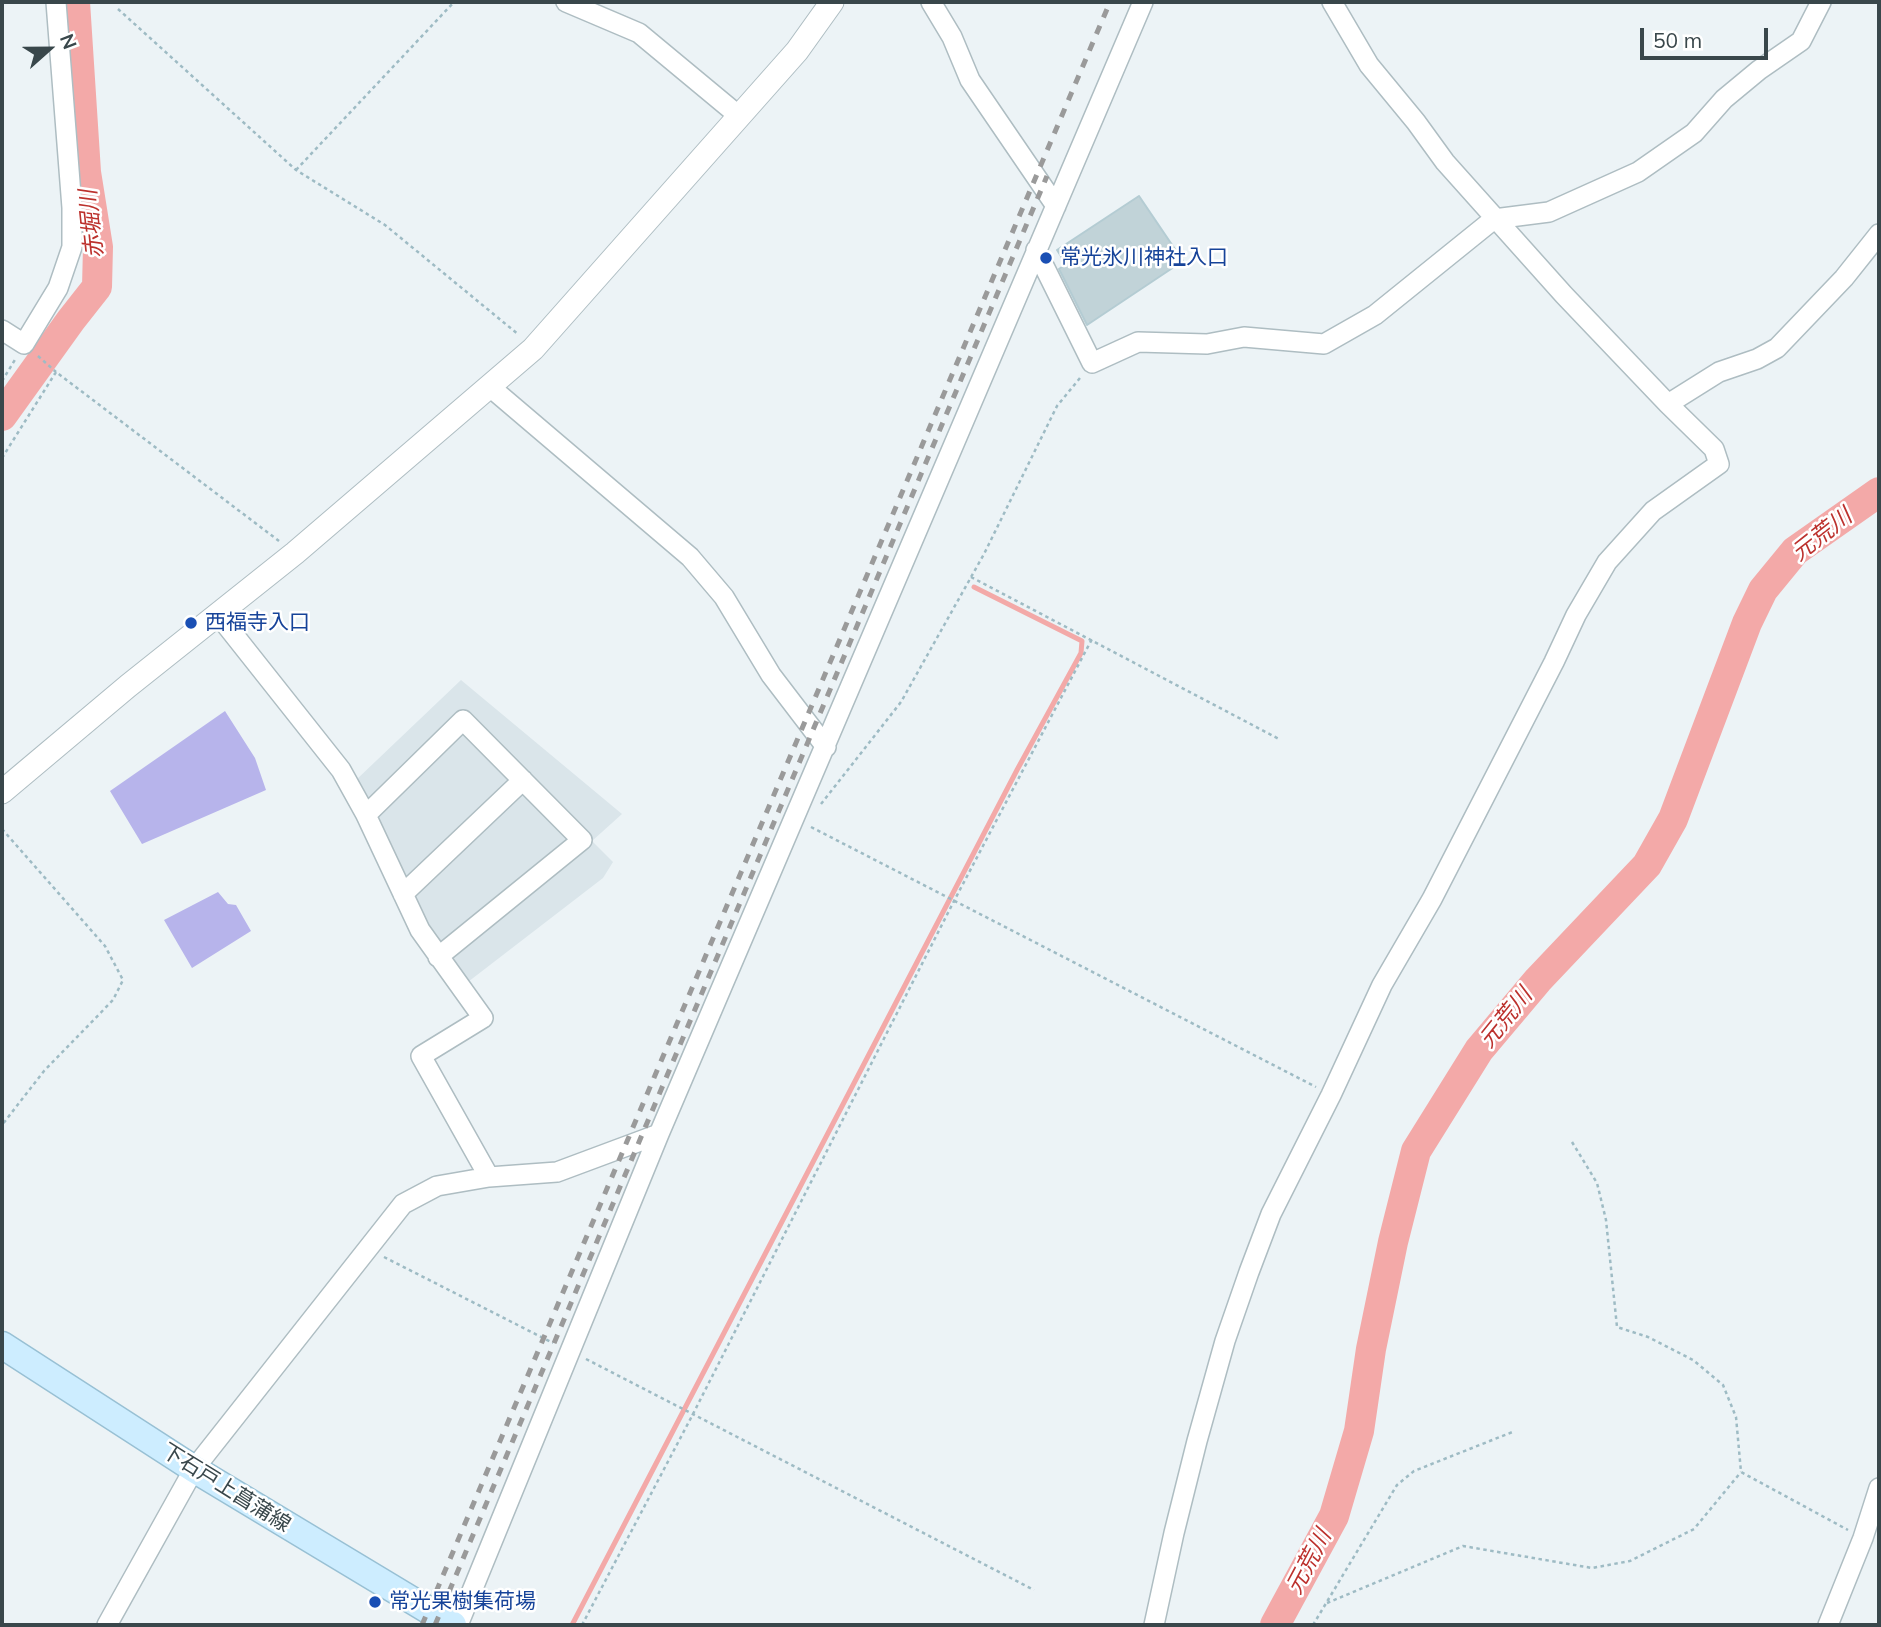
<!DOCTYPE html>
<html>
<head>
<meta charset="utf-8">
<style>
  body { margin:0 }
  #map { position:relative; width:1881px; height:1627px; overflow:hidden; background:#ecf3f6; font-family:Mulish,sans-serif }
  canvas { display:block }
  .frame { position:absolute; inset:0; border:4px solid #39474b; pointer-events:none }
  .north { position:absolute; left:14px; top:14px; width:70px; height:70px; -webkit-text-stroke:5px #fff; paint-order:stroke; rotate:69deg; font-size:19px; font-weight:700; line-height:28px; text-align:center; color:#39474b }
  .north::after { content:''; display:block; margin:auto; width:24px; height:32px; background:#39474b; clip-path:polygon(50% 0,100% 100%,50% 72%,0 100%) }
  .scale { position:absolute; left:1640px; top:28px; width:128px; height:32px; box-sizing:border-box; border:4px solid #39474b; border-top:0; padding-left:9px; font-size:21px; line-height:24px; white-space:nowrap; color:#39474b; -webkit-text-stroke:5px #fff; paint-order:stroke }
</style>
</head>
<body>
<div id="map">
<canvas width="1881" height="1627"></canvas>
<div class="frame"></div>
<div class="north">N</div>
<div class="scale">50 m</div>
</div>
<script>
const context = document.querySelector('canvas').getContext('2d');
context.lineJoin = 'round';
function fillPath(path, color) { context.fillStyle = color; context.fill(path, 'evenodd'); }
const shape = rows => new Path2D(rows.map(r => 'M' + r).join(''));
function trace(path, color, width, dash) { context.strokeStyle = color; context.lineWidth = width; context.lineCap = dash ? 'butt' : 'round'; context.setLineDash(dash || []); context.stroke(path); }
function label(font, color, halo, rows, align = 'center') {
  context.font = font + ' Mulish,"Noto Sans JP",sans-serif'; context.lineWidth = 5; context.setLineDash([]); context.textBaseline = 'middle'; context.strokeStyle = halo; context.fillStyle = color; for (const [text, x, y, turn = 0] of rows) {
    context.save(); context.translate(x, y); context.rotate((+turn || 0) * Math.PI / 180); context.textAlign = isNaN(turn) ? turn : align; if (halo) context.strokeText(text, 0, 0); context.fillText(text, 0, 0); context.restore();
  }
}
fillPath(shape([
  [461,680,622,814,592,841,613,862,603,878,464,985,427,929,356,780]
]), '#dae5ea');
fillPath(shape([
  [225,711,255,758,266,790,142,844,110,791],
  [218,892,228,904,236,905,251,931,192,968,164,920]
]), '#b7b4eb');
trace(shape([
  [572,1625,1017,770,1081,653,1082,641,974,587]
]), '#f3a9a8', 5);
trace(shape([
  [2,416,71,320,97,287,98,247,86,172,75,2],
  [1275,1625,1334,1516,1359,1431,1371,1349,1393,1242,1416,1151,1479,1050,1538,980,1647,865,1673,819,1747,623,1763,590,1795,551,1879,492]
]), '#f3a9a8', 30);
const building = shape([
  [1139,196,1183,261,1087,325,1059,269,1066,264,1057,250,1139,196]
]);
fillPath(building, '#c1d3d8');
trace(building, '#b4ccd3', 2);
const minor = shape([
  [566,2,639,33,739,116],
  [931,2,952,37,970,80,1056,206],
  [1036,250,1092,363,1138,342,1207,344,1244,337,1324,344,1375,315,1494,219,1549,212,1638,172,1694,133,1724,99,1759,70,1801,41,1821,2],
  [2,330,24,344,58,288,72,247,72,208,56,2],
  [489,386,690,557,724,597,771,675,826,747],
  [1668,404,1719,372,1757,359,1777,348,1844,278,1879,234],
  [219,616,341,770,366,815,420,930,483,1018,421,1056,489,1177],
  [366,815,463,720,582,840,438,957],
  [403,894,523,780],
  [107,1625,194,1469,403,1204,437,1186,489,1177,557,1172,659,1134],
  [458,1625,659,1134,1143,2],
  [1154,1625,1174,1533,1197,1441,1225,1341,1249,1272,1271,1214,1331,1095,1382,985,1432,899,1554,662,1576,615,1607,562,1653,511,1719,464,1714,449,1668,404,1564,295,1445,162,1416,122,1369,65,1332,2],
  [1828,1625,1863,1538,1879,1488]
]);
const tertiary = shape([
  [2,792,128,686,295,553,533,349,797,51,832,2]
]);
const secondary = shape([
  [2,1345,194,1469,453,1625]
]);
trace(minor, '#aebdc2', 22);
trace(tertiary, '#aebdc2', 25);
trace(secondary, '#98c0d4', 29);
trace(shape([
  [118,9,296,170,385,225,519,335],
  [296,170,454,2],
  [38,356,56,372],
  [2,381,16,358],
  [2,458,56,372,279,541],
  [971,577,1279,739],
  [821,804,901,702,984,554,1057,406,1080,378],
  [811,827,1316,1087],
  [2,829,105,946,123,980,113,1000,44,1071,2,1125],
  [1572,1142,1597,1183,1606,1220,1617,1327,1648,1337,1693,1360,1723,1385,1736,1417,1741,1472,1848,1530],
  [384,1257,553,1343],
  [586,1359,1034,1590],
  [1327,1603,1463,1546,1592,1568,1630,1561,1694,1529,1741,1472],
  [582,1625,693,1414,954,901,1092,639],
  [1313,1625,1397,1485,1414,1471,1515,1431]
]), '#9ebbc4', 2.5, [3.5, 3.5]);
trace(minor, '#fff', 19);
trace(tertiary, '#fff', 23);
trace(secondary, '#cdedff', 26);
trace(shape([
  [422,1625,1110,2],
  [435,1625,1047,176]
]), '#9a9a9a', 5, [9, 9]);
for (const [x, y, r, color] of [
  [1046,258,7,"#1a4fb4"],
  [191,623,7,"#1a4fb4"],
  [375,1602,7,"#1a4fb4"]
]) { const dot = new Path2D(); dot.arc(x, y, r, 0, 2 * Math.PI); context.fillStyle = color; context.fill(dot); trace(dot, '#fff', 2.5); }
label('21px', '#164399', '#fff', [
  ["常光氷川神社入口",1060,258],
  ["西福寺入口",205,623],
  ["常光果樹集荷場",389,1602]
], 'left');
label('21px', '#39474b', '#fff', [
  ["下石戸上菖蒲線",226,1488,32]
]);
label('italic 23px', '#bc312d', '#fff', [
  ["赤堀川",92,224,-96],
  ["元荒川",1822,535,-38],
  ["元荒川",1506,1018,-51],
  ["元荒川",1309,1562,-62]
]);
</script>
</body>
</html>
